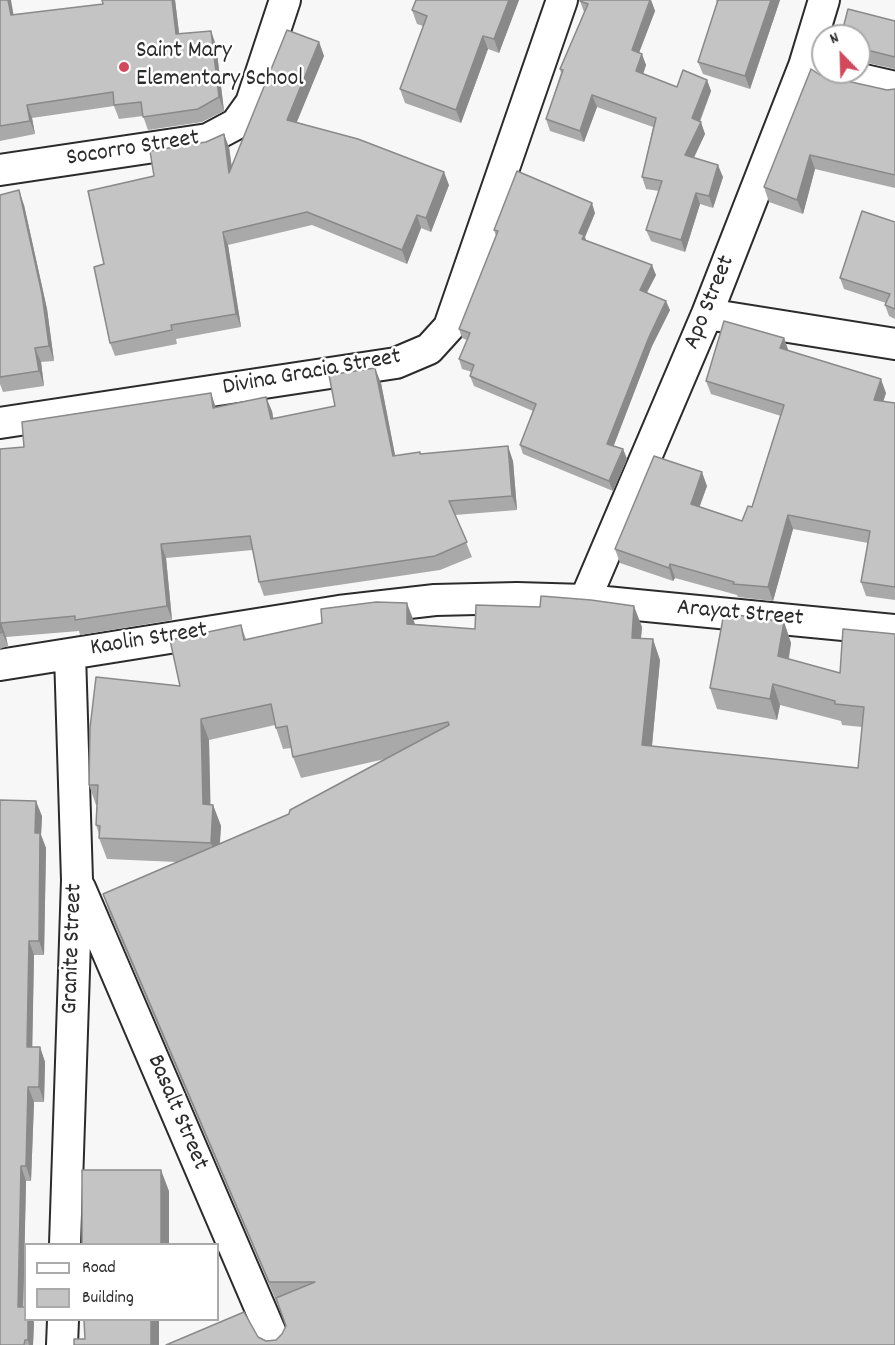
<!DOCTYPE html>
<html>
<head>
<meta charset="utf-8">
<style>
  body { margin:0 }
  #map { position:relative; width:895px; height:1345px; overflow:hidden; background:#f7f7f7; font-family:Dekko,sans-serif }
  canvas { display:block }
  .legend { position:absolute; left:24px; top:1243px; width:195px; height:78px; box-sizing:border-box; background:#fff; border:2px solid #aaa; margin:0; padding:8px 10px; list-style:none; font-size:18px; color:#2b2b2b }
  .legend li { display:flex; align-items:center; gap:12px; height:30px }
  .legend b { width:30px; border:2px solid #aaa }
  .north { position:absolute; left:811px; top:24px; width:60px; height:60px; box-sizing:border-box; background:#fff; border:2px solid #aaa; border-radius:50%; rotate:337deg; font-size:16px; font-weight:700; line-height:24px; text-align:center; color:#2b2b2b }
  .north::after { content:''; display:block; margin:auto; width:21px; height:27px; background:#d1495b; clip-path:polygon(50% 0,100% 100%,50% 72%,0 100%) }
</style>
</head>
<body>
<div id="map">
<canvas width="895" height="1345"></canvas>
<ul class="legend">
<li><b style="height:8px;background:#fff"></b>Road</li>
<li><b style="height:16px;background:#c4c4c4"></b>Building</li>
</ul>
<div class="north">N</div>
</div>
<script>
const context = document.querySelector('canvas').getContext('2d');
context.lineJoin = 'round';
const shape = rows => new Path2D(rows.map(r => 'M' + r).join(''));
function trace(path, color, width, dash) { context.strokeStyle = color; context.lineWidth = width; context.lineCap = dash ? 'butt' : 'round'; context.setLineDash(dash || []); context.stroke(path); }
function fillPath(path, color) { context.fillStyle = color; context.fill(path, 'evenodd'); }
function label(font, color, halo, rows, align = 'center') {
  context.font = font + ' Dekko,sans-serif'; context.lineWidth = 5; context.setLineDash([]); context.textBaseline = 'middle'; context.strokeStyle = halo; context.fillStyle = color; for (const [text, x, y, turn = 0] of rows) {
    context.save(); context.translate(x, y); context.rotate((+turn || 0) * Math.PI / 180); context.textAlign = isNaN(turn) ? turn : align; if (halo) context.strokeText(text, 0, 0); context.fillText(text, 0, 0); context.restore();
  }
}
const minor = shape([
  [829,72,895,87],
  [0,170,208,139,236,124,251,103,285,0],
  [707,314,895,344],
  [0,423,396,363,429,349,449,327,562,0],
  [585,600,707,314,804,66,824,0],
  [0,665,339,611,435,600,517,598,585,600,895,630],
  [80,888,276,1345],
  [65,1244,77,880,70,654],
  [62,1345,63,1320]
]);
trace(minor, '#2b2b2b', 34);
trace(minor, '#fff', 30);
fillPath(shape([
  [0,0,14,15,103,4,102,0,175,0,179,34,216,45,224,111,202,122,148,130,143,116,119,119,114,106,32,118,35,134,0,141],
  [416,0,519,0,499,53,488,49,461,123,405,103,400,89,423,26,417,24,412,10],
  [651,0,655,11,639,52,646,65,643,74,677,87,707,80,711,91,700,122,705,134,694,158,723,177,713,208,700,204,685,252,651,241,646,230,659,191,646,189,642,177,653,127,597,107,584,142,550,131,546,119,561,73,560,69,584,12,580,1],
  [716,0,780,0,750,89,703,74,698,62,717,3],
  [895,21,895,69,859,61,859,36],
  [319,42,324,56,296,123,449,185,431,232,421,228,407,264,312,225,228,245,241,327,176,339,177,344,115,356,110,343,104,264,154,176,229,147,232,167],
  [820,75,887,90,895,89,895,188,815,169,803,214,769,202,764,187],
  [0,195,24,205,47,309,54,361,41,362,44,386,3,392,0,384],
  [595,213,585,237,586,241,656,275,647,293,670,310,652,346,613,446,623,449,627,459,613,491,523,454,520,445,533,411,474,386,470,376,472,372,462,369,459,359,467,340,462,338,459,329,496,236,494,230],
  [895,222,895,319,889,316,885,305,886,303,844,289,840,278],
  [784,338,788,351,886,393,883,402,895,403,895,600,866,596,861,582,868,543,793,529,773,601,738,597,737,595,675,578,673,581,620,563,615,549,707,486,699,507,742,521,752,507,781,416,711,394,706,381],
  [381,383,395,456,421,454,513,461,517,510,455,515,472,557,440,570,264,596,259,582,253,550,166,558,172,620,80,635,79,631,6,637,8,646,0,649,0,449,24,447,216,408,272,411,273,419,335,406],
  [784,622,791,643,789,659,840,673,895,634,895,1345,166,1345,258,1337,266,1341,276,1340,282,1334,286,1326,278,1303,277,1303,110,915,103,894,177,862,107,859,99,838,99,834,96,825,97,805,96,805,89,785,180,686,241,625,246,639,415,624,475,629,642,627,641,638,660,660,652,746,858,768,862,727,842,725,841,721,780,705,777,720,717,709,710,688],
  [275,725,283,749,291,748,293,757,301,778,385,759,289,814,220,844,221,826,213,805,210,805,209,740],
  [0,800,42,816,41,835,46,848,44,955,34,955,32,1047,40,1047,45,1062,44,1102,34,1102,31,1181,26,1181,23,1307,34,1322,33,1345,0,1345]
]), '#a9a9a9');
fillPath(shape([
  [8,0,11,0,16,29,11,15],
  [172,0,175,0,181,48,176,34],
  [509,0,519,0,499,53,494,39],
  [651,0,655,11,636,61,632,50],
  [771,0,780,0,750,89,745,76],
  [211,31,216,45,224,111,219,97],
  [483,36,488,49,461,123,456,110],
  [319,42,324,56,292,134,287,120],
  [642,54,646,65,640,83,636,71],
  [707,80,711,91,696,130,692,118],
  [592,95,597,107,584,142,580,131],
  [27,105,32,118,35,134,30,121],
  [701,122,705,134,689,167,685,155],
  [224,134,229,147,234,186,229,173],
  [810,155,815,169,803,214,797,200],
  [718,165,723,177,713,208,709,196],
  [444,172,449,185,431,232,426,218],
  [19,190,24,205,47,309,54,361,49,346],
  [696,193,700,204,685,252,681,240],
  [592,203,595,213,585,237,587,244,585,249,579,233],
  [417,215,421,228,407,264,402,250],
  [223,232,228,245,241,327,236,314],
  [652,265,656,275,643,299,640,290],
  [666,301,670,310,652,346,611,453,607,444,649,337],
  [784,338,789,352,780,348],
  [35,348,41,362,44,386,39,371],
  [375,368,381,383,398,470,393,456],
  [881,379,886,393,879,414,874,400],
  [211,393,216,408,213,408],
  [266,397,272,411,276,434,271,419],
  [508,446,513,461,517,510,512,496],
  [623,449,627,459,613,491,609,481],
  [702,472,707,486,696,517,691,504],
  [788,515,793,529,773,601,768,587],
  [161,544,166,558,172,620,167,606],
  [670,564,675,578,673,581,669,568],
  [407,603,415,624,407,624],
  [634,606,642,627,639,658,632,638],
  [784,622,791,643,785,677,778,656],
  [1,623,6,637,8,646,2,632],
  [653,639,660,660,650,766,642,745],
  [773,684,780,705,777,720,770,699],
  [201,719,209,740,211,825,203,804],
  [36,801,42,816,41,835,46,848,44,955,39,941,35,833],
  [213,805,221,826,218,864,211,843],
  [29,941,34,955,32,1062,27,1047],
  [40,1047,45,1062,44,1102,39,1087],
  [28,1087,34,1102,31,1181,26,1166],
  [21,1166,26,1181,23,1322,18,1307],
  [161,1170,169,1191,169,1245,161,1245],
  [28,1320,33,1320,34,1322,33,1345,29,1345,28,1340],
  [151,1320,159,1320,159,1345,151,1345]
]), '#898989');
const building = shape([
  [0,0,8,0,11,15,103,4,102,0,172,0,176,34,211,31,219,97,198,109,143,117,141,102,114,105,113,92,27,105,30,121,0,126,0,0],
  [416,0,509,0,494,39,483,36,456,110,400,89,427,16,412,10,416,0],
  [580,0,650,0,632,50,642,54,636,71,677,87,683,70,707,80,692,118,701,122,685,155,718,165,709,196,696,193,681,240,646,230,662,181,642,177,656,118,592,95,580,131,546,119,563,70,560,69,588,4,580,1,580,0],
  [718,0,771,0,745,76,698,62,718,0],
  [848,9,895,21,895,57,859,48,859,36,841,36,848,9],
  [287,30,319,42,287,120,358,139,444,172,426,218,417,215,402,250,307,212,223,232,236,314,171,325,172,330,110,343,94,267,104,264,88,191,154,176,150,151,206,142,224,134,229,173,287,30],
  [811,69,820,75,887,90,895,89,895,175,810,155,797,200,764,187,811,69],
  [517,171,592,203,579,233,584,235,582,239,652,265,640,290,666,301,649,337,607,444,623,449,609,481,520,445,536,404,470,376,474,365,459,359,470,333,459,329,498,231,494,230,517,171],
  [19,190,42,294,49,346,35,348,39,371,0,377,0,195,19,190],
  [862,211,895,222,895,309,885,305,890,294,840,278,862,211],
  [724,321,784,338,780,348,881,379,874,400,895,403,895,587,861,582,870,531,788,515,768,587,733,584,734,582,670,564,669,568,615,549,654,456,702,472,691,504,742,521,748,506,752,507,784,405,706,381,724,321],
  [375,368,393,456,420,452,420,454,508,446,512,496,449,501,467,542,435,556,259,582,250,536,161,544,167,606,75,620,75,616,1,623,2,632,0,633,0,449,24,447,22,422,211,393,213,408,266,397,271,419,335,406,329,375,375,368],
  [541,596,591,600,634,606,632,638,653,639,642,745,858,768,864,707,835,704,835,701,773,684,770,699,710,688,724,613,784,622,778,656,840,673,843,629,895,634,895,1345,166,1345,244,1312,258,1337,266,1341,276,1340,282,1334,286,1326,276,1298,315,1282,269,1282,103,894,289,814,290,810,449,725,448,722,293,757,287,726,276,728,271,704,201,719,203,804,213,805,211,843,99,838,100,826,96,825,98,785,89,785,90,728,96,677,180,686,170,640,241,625,244,640,322,623,321,609,376,602,407,603,407,624,475,629,476,605,540,607,541,596],
  [0,800,36,801,35,833,40,833,39,941,29,941,27,1047,40,1047,39,1087,28,1087,26,1166,21,1166,18,1307,26,1307,26,1320,28,1320,28,1340,25,1340,24,1345,0,1345,0,800],
  [82,1170,161,1170,161,1245,82,1245,82,1170],
  [84,1320,151,1320,151,1345,74,1345,74,1339,85,1339,84,1320]
]);
fillPath(building, '#c4c4c4');
trace(building, '#898989', 1.5);
for (const [x, y, r, color] of [
  [124,67,6,"#d1495b"]
]) { const dot = new Path2D(); dot.arc(x, y, r, 0, 2 * Math.PI); context.fillStyle = color; context.fill(dot); trace(dot, '#fff', 2); }
label('24px', '#2b2b2b', '#fff', [
  ["Saint Mary",136,53],
  ["Elementary School",136,81]
], 'left');
label('24px', '#2b2b2b', '#fff', [
  ["Socorro Street",133,150,-9],
  ["Apo Street",711,303,-68],
  ["Divina Gracia Street",312,374,-10],
  ["Arayat Street",740,615,5],
  ["Kaolin Street",149,641,-9],
  ["Granite Street",74,949,-88],
  ["Basalt Street",176,1113,67]
]);
</script>
</body>
</html>
